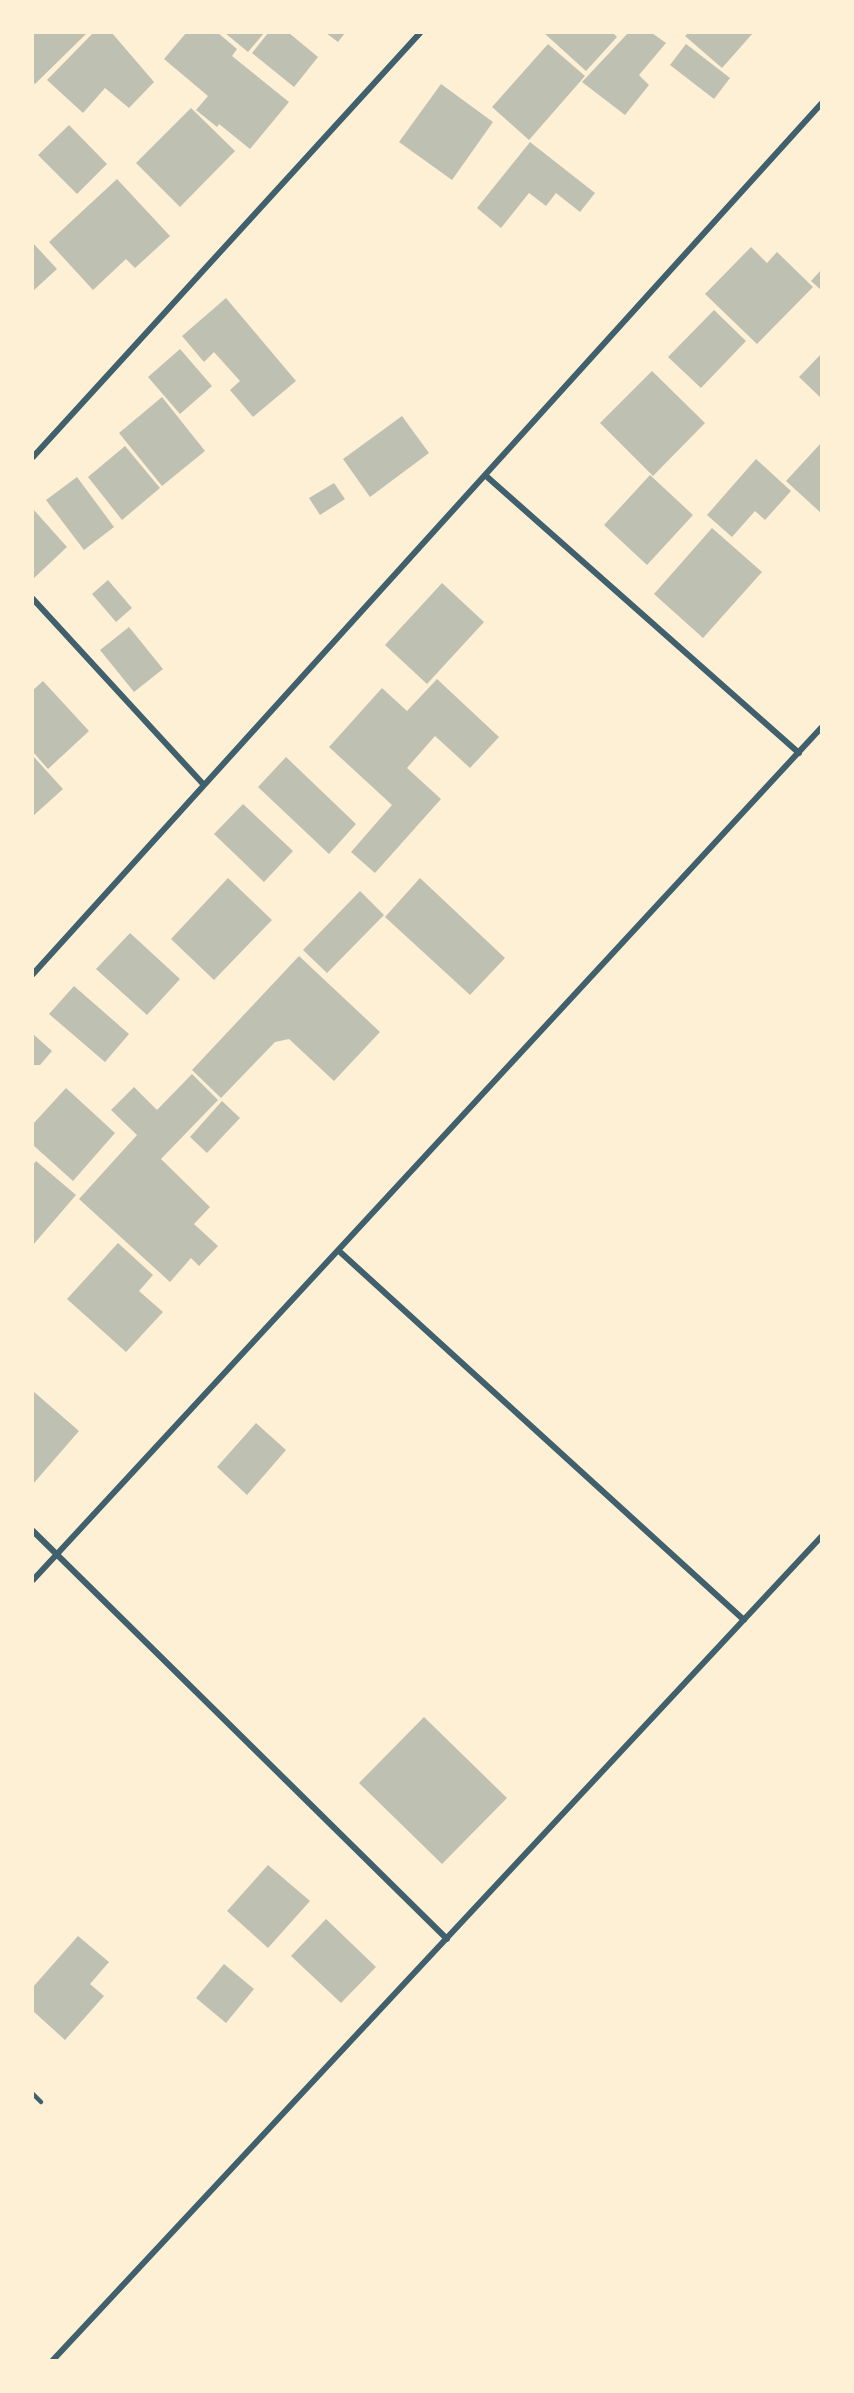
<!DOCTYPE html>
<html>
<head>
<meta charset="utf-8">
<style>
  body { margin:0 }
  #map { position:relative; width:854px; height:2393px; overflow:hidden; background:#fdf0d5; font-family:"Space Grotesk",sans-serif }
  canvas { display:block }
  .frame { position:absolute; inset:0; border:34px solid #fdf0d5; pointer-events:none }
</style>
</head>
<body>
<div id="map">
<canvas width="854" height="2393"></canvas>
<div class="frame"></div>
</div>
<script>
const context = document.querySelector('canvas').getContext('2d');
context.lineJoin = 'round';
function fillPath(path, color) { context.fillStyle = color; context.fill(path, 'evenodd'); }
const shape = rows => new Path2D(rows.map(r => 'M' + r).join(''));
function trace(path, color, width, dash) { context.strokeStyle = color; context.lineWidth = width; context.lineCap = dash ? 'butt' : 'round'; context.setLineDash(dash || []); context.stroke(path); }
fillPath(shape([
  [33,33,87,33,35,84,33,82],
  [93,33,112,33,154,82,129,108,105,88,83,113,47,80],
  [186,33,218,33,237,49,232,56,289,102,250,149,219,124,217,127,196,110,208,96,164,59],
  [225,33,264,33,248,52],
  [268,33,289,33,318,57,294,87,252,53],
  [326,33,345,33,338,42],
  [544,33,613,33,617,37,586,71],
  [628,33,652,33,666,43,639,75,649,85,625,115,582,82],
  [688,33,753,33,722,68,685,36],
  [548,44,585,76,529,140,492,107],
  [686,44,730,78,714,99,670,65],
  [441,84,493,122,452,180,399,142],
  [191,108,235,151,180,207,136,163],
  [69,125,107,164,77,194,38,155],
  [530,142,595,193,580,212,556,193,546,206,529,193,501,228,477,208],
  [117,179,170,236,135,268,126,259,93,290,49,242],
  [33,243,57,269,33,291],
  [751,247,767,263,777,252,813,287,757,344,705,294],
  [821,270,821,290,811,281],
  [226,298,296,381,253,417,230,390,240,381,214,352,204,362,182,336],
  [714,310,746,341,701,388,668,357],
  [180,349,212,386,180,414,148,377],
  [821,354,821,398,799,377],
  [652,371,705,423,653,476,600,423],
  [162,397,205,451,162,486,119,433],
  [402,416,429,453,370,497,343,459],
  [821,443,821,513,786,481],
  [125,446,160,488,122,520,88,477],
  [756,459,791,491,765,520,755,511,732,537,707,515],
  [650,475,693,515,647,565,604,525],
  [77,477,114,527,84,550,46,500],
  [334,483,345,499,320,515,309,498],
  [33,509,67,547,33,579],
  [712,528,762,572,703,638,654,594],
  [108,580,132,608,116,622,92,594],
  [442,583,484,622,427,684,385,645],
  [129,627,163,669,134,692,100,650],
  [437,679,499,737,470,768,435,736,407,768,441,799,375,873,351,852,392,805,329,747,382,688,407,711],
  [43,681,89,731,48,769,33,752,33,690],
  [33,756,63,789,33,816],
  [286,757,356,824,329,854,258,787],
  [243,804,293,851,264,882,214,834],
  [228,878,272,920,214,980,171,939],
  [420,878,505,958,470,995,385,917],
  [360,891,384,915,327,973,303,950],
  [130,933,180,979,147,1015,96,969],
  [299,956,380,1032,334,1081,289,1039,275,1042,221,1098,192,1070],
  [74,986,129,1034,105,1062,49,1014],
  [33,1034,52,1051,40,1065,33,1065],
  [192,1074,218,1100,161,1159,210,1207,194,1224,218,1246,199,1266,191,1258,170,1282,79,1199,137,1135,111,1110,134,1087,157,1110],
  [66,1088,115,1133,73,1181,33,1145,33,1124],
  [222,1101,240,1118,207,1153,190,1137],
  [36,1161,76,1195,33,1245,33,1165],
  [118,1243,153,1275,139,1291,163,1312,126,1352,67,1299],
  [33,1391,79,1431,33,1484],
  [256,1423,286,1450,247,1495,217,1467],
  [424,1717,507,1798,442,1864,359,1783],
  [268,1865,310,1901,268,1948,227,1911],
  [326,1919,376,1967,341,2003,291,1956],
  [78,1936,109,1962,90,1984,104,1996,65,2040,33,2011,33,1987],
  [224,1964,254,1989,226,2023,196,1998]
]), '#bec0b2');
trace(shape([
  [33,2094,41,2102]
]), '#3f606c', 4.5);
trace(shape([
  [33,457,420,33],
  [485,475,799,753],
  [33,599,204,785],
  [33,974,821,104],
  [339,1251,744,1620],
  [33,1531,447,1939],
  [33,1580,821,728],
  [53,2360,821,1537]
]), '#3f606c', 6);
</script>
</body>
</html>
